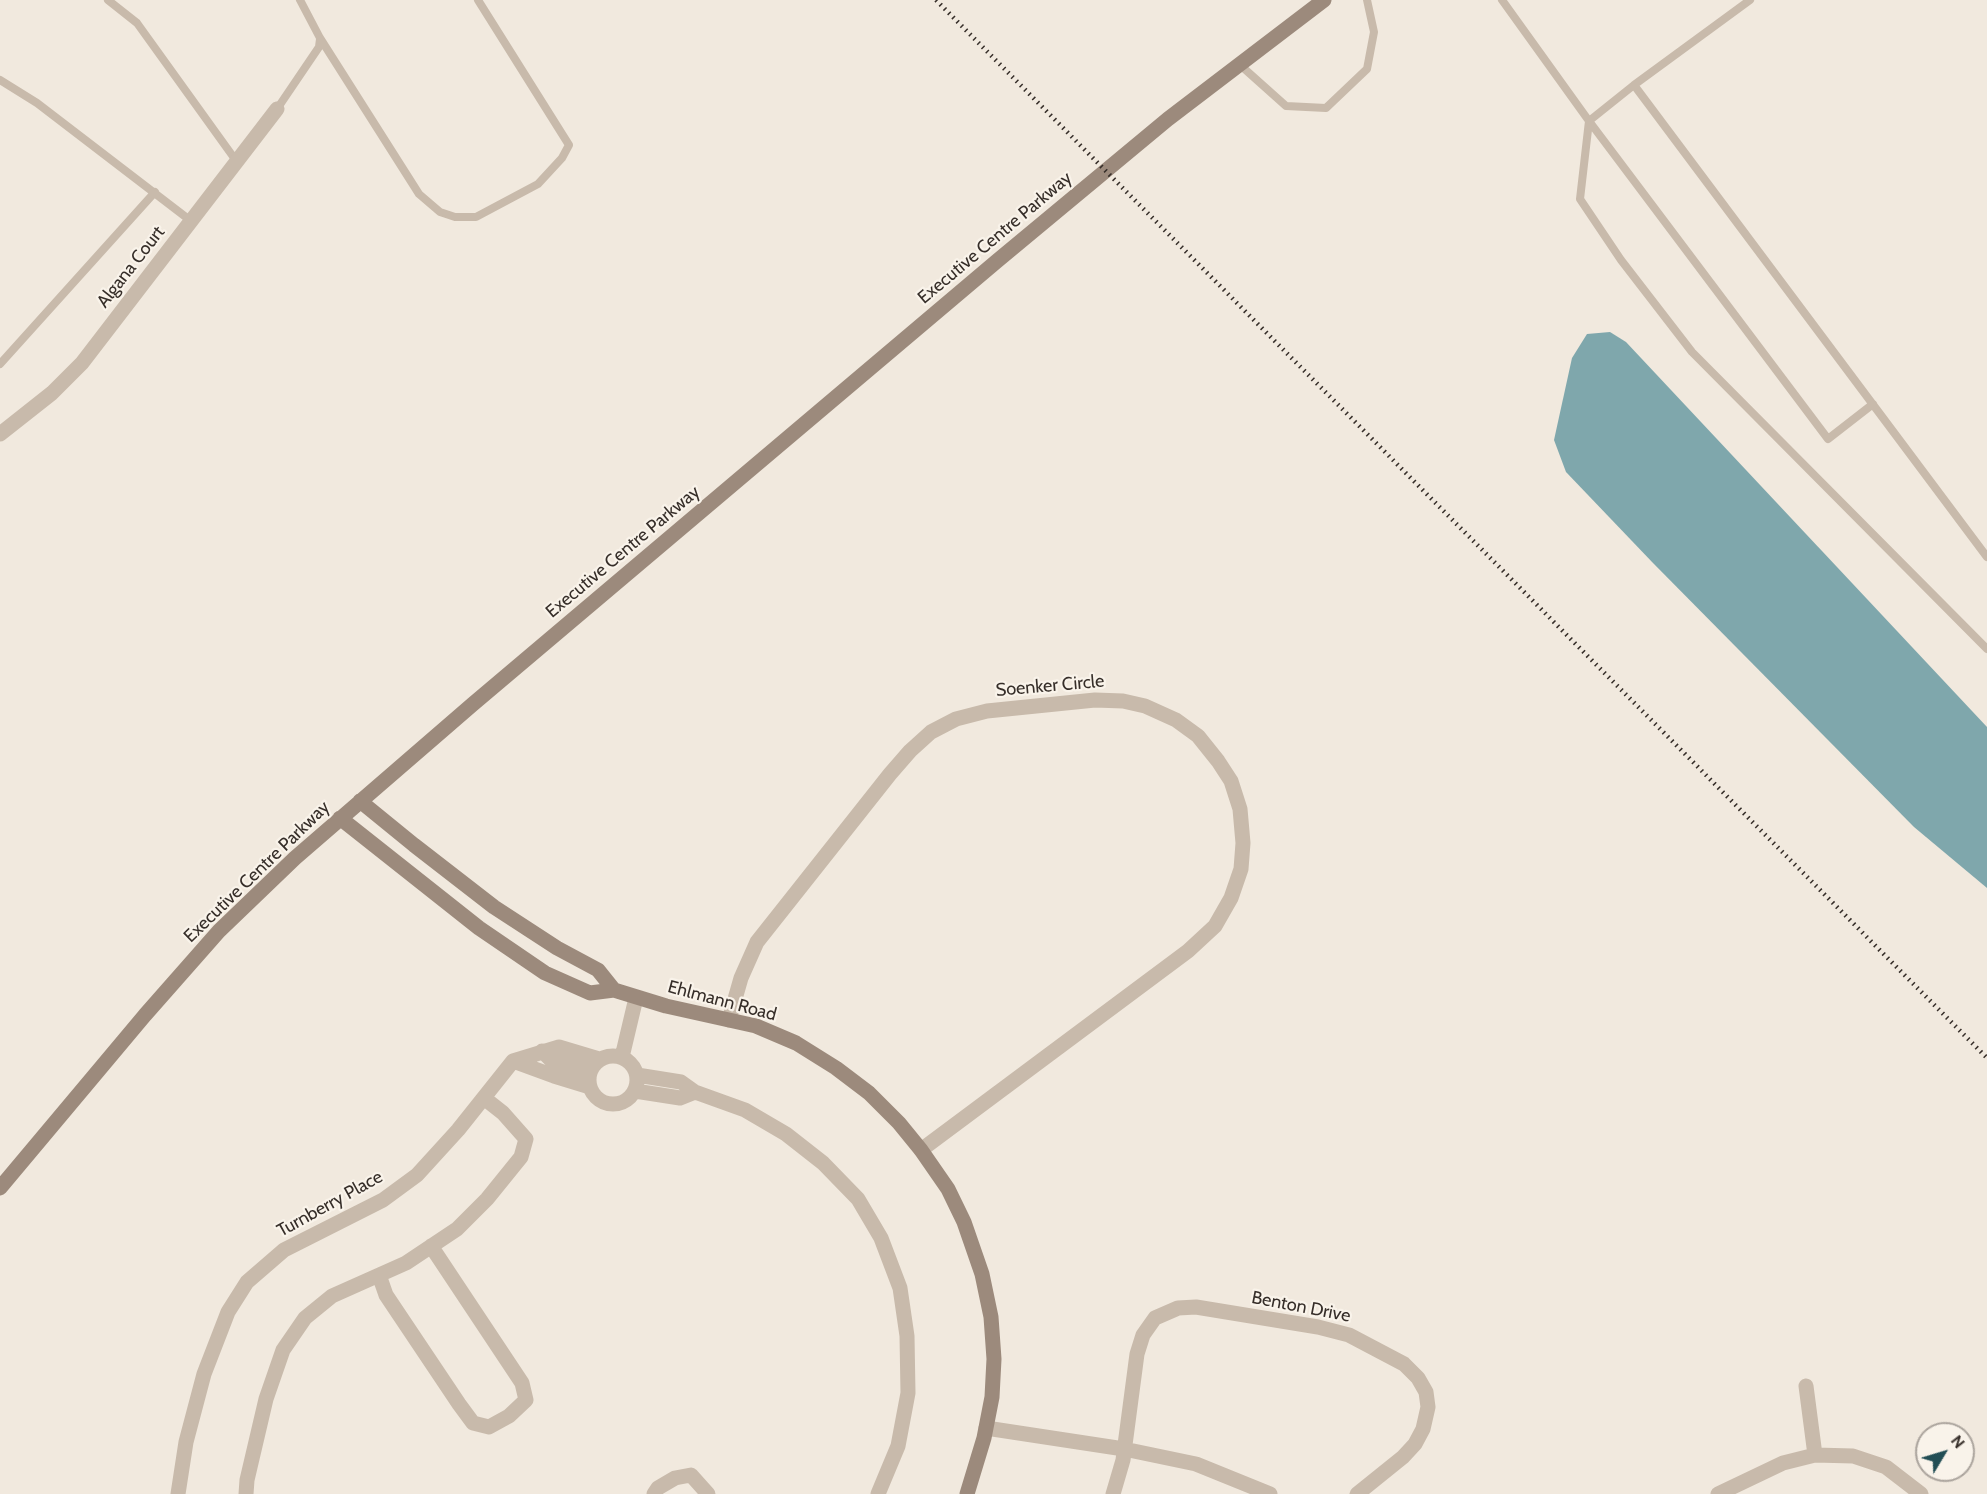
<!DOCTYPE html>
<html>
<head>
<meta charset="utf-8">
<style>
  body { margin:0 }
  #map { position:relative; width:1987px; height:1494px; overflow:hidden; background:#f1e9de; font-family:Cabin,sans-serif }
  canvas { display:block }
  .north { position:absolute; left:1915px; top:1422px; width:60px; height:60px; box-sizing:border-box; background:#f9f3ea; border:2px solid #aba49d; border-radius:50%; rotate:52deg; font-size:16px; font-weight:700; line-height:24px; text-align:center; color:#362e29 }
  .north::after { content:''; display:block; margin:auto; width:21px; height:27px; background:#224e55; clip-path:polygon(50% 0,100% 100%,50% 72%,0 100%) }
</style>
</head>
<body>
<div id="map">
<canvas width="1987" height="1494"></canvas>
<div class="north">N</div>
</div>
<script>
const context = document.querySelector('canvas').getContext('2d');
context.lineJoin = 'round';
function fillPath(path, color) { context.fillStyle = color; context.fill(path, 'evenodd'); }
const shape = rows => new Path2D(rows.map(r => 'M' + r).join(''));
function trace(path, color, width, dash) { context.strokeStyle = color; context.lineWidth = width; context.lineCap = dash ? 'butt' : 'round'; context.setLineDash(dash || []); context.stroke(path); }
function label(font, color, halo, rows, align = 'center') {
  context.font = font + ' Cabin,sans-serif'; context.lineWidth = 4.5; context.setLineDash([]); context.textBaseline = 'middle'; context.strokeStyle = halo; context.fillStyle = color; for (const [text, x, y, turn = 0] of rows) {
    context.save(); context.translate(x, y); context.rotate((+turn || 0) * Math.PI / 180); context.textAlign = isNaN(turn) ? turn : align; if (halo) context.strokeText(text, 0, 0); context.fillText(text, 0, 0); context.restore();
  }
}
fillPath(shape([
  [1610,332,1626,342,1987,727,1987,888,1914,827,1653,563,1566,472,1554,440,1572,358,1587,334]
]), '#7fa7ac');
trace(shape([
  [108,0,137,23,237,162],
  [300,0,320,38,419,194,440,212,455,217,476,217,538,184,562,158,569,145,478,0],
  [1502,0,1589,121,1828,439,1873,404],
  [1750,0,1634,85,1589,121,1580,199,1621,260,1692,352,1987,649],
  [1239,64,1286,106,1326,108,1367,69,1374,32,1367,0],
  [0,80,37,103,191,221],
  [1634,85,1987,557],
  [277,109,319,47,320,39],
  [0,364,155,192]
]), '#c8baab', 8);
trace(shape([
  [0,434,52,393,82,363,277,109],
  [729,1020,741,978,757,942,890,774,910,751,931,732,956,719,987,711,1095,700,1123,701,1145,706,1176,720,1198,736,1218,761,1231,781,1240,809,1243,843,1241,869,1231,898,1215,926,1188,951,921,1150],
  [542,1051,550,1059,560,1063,590,1072],
  '589 1080a24 24 0 1 1 48 0a24 24 0 1 1-48 0Z',
  [622,1057,636,998],
  [513,1061,554,1076,590,1087],
  [637,1075,681,1082,695,1092,745,1110,786,1134,823,1163,858,1199,881,1238,900,1288,907,1336,908,1393,898,1446,878,1494],
  [635,1091,680,1098,695,1092],
  [379,1275,386,1295,459,1404,473,1423,489,1427,509,1416,526,1400,522,1383,431,1246],
  [1806,1386,1815,1455],
  [986,1428,1124,1449,1196,1464,1270,1494],
  [178,1494,186,1442,204,1374,228,1312,247,1282,284,1250,383,1200,417,1175,458,1130,513,1061,559,1047,599,1059],
  [246,1494,247,1480,266,1399,283,1350,305,1318,332,1296,406,1263,457,1229,487,1199,521,1157,526,1139,503,1113,484,1098],
  [654,1494,658,1488,675,1478,691,1475,708,1494],
  [1113,1494,1123,1460,1137,1354,1143,1335,1155,1318,1178,1308,1196,1307,1318,1327,1349,1335,1404,1364,1418,1378,1426,1392,1428,1407,1423,1429,1415,1444,1403,1457,1357,1494],
  [1718,1494,1783,1463,1815,1455,1853,1456,1886,1467,1921,1494]
]), '#c8baab', 15);
trace(shape([
  [360,801,414,845,494,907,557,948,598,970,614,990],
  [340,818,479,928,545,973,590,993,614,990,666,1006,756,1026,796,1043,836,1068,869,1093,899,1123,921,1150,948,1189,964,1222,982,1274,991,1317,994,1359,992,1397,984,1438,967,1494],
  [0,1188,145,1015,219,931,295,858,473,704,997,261,1168,119,1324,0]
]), '#9c8a7c', 15);
trace(shape([
  [936,0,1987,1058]
]), '#362e29', 4.5, [1.5, 4.5]);
label('18px', '#362e29', '#f9f3ea', [
  ["Executive Centre Parkway",995,238,-40],
  ["Algana Court",131,267,-52],
  ["Executive Centre Parkway",623,552,-40],
  ["Soenker Circle",1050,686,-5],
  ["Executive Centre Parkway",257,872,-44],
  ["Ehlmann Road",722,1001,15],
  ["Turnberry Place",330,1204,-29],
  ["Benton Drive",1301,1307,11]
]);
</script>
</body>
</html>
